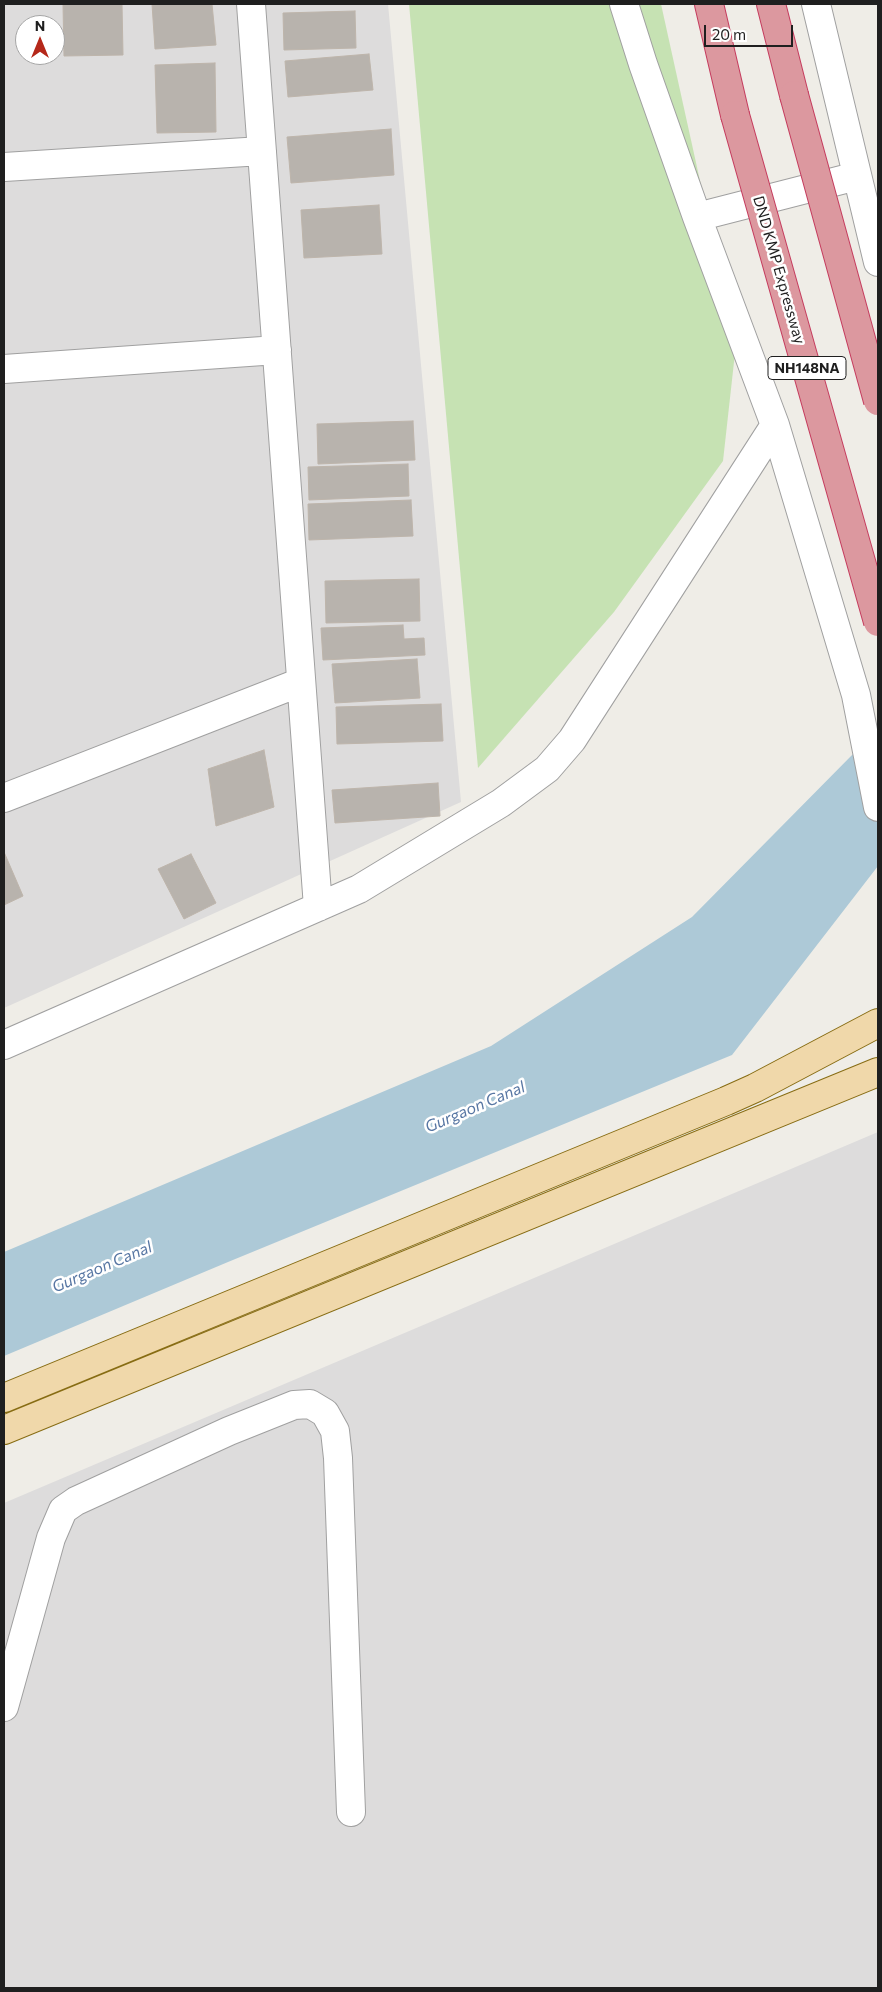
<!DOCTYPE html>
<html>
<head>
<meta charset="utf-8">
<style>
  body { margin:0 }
  #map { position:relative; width:882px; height:1992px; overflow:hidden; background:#efede7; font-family:Commissioner,sans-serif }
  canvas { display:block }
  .frame { position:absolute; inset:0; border:5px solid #1f1f1f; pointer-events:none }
  .north { position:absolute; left:15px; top:15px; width:50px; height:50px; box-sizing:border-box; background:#fff; border:1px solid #a5a5a5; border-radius:50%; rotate:0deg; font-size:14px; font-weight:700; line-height:20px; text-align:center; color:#1f1f1f }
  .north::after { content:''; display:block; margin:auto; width:18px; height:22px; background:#b5281a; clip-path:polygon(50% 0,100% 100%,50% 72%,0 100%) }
  .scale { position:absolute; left:704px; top:25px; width:89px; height:22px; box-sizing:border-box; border:2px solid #1f1f1f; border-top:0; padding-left:6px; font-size:15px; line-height:18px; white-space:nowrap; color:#1f1f1f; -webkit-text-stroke:4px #fff; paint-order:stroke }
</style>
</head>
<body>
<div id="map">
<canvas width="882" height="1992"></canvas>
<div class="frame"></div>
<div class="north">N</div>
<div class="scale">20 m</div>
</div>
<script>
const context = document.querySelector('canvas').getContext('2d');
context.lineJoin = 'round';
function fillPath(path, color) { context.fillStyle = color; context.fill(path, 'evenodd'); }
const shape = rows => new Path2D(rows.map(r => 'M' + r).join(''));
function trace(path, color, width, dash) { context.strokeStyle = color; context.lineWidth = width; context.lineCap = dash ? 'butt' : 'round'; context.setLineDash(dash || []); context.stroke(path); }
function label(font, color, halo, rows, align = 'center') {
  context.font = font + ' Commissioner,sans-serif'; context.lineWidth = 5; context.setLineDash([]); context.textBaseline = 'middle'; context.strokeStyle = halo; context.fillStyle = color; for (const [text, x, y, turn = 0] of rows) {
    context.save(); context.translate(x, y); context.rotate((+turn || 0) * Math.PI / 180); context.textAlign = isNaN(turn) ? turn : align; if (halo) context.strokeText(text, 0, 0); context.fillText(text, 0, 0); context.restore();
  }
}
fillPath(shape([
  [4,4,388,4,461,802,4,1008],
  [25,25,55,25,55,55,25,55],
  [878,1132,878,1988,4,1988,4,1503]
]), '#dddcdc');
fillPath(shape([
  [409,4,661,4,736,344,723,461,614,612,478,768]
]), '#c6e2b3');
fillPath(shape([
  [878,724,878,866,732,1055,228,1262,4,1356,4,1252,491,1046,692,917,854,753]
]), '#adc9d7');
const building = shape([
  [63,4,122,4,123,55,64,56,63,4],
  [152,4,212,4,216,45,155,49,152,4],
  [355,11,356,48,284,50,283,13,355,11],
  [369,54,373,90,288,97,285,61,369,54],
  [215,63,216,132,157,133,155,65,215,63],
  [391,129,394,175,291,183,287,137,391,129],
  [379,205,382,254,304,258,301,210,379,205],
  [413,421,415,460,318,464,317,424,413,421],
  [408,464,409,496,309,500,308,467,408,464],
  [411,500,413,536,309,540,308,504,411,500],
  [419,579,420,621,326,623,325,581,419,579],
  [403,625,404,639,424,638,425,655,323,660,321,628,403,625],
  [417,659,420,698,335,703,332,664,417,659],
  [441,704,443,741,337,744,336,707,441,704],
  [264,750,274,807,216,826,208,769,264,750],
  [438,783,440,816,335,823,332,790,438,783],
  [4,852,23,896,4,905,4,852],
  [191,854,216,903,184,919,158,869,191,854]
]);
fillPath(building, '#b8b3ad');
trace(building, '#beb5ab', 1);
const minor = shape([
  [251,4,318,907],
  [624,4,643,64,697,217,775,425,856,695,878,807],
  [816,4,878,262],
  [4,167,262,151],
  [697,217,857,176],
  [4,369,277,350],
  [4,798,301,682],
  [4,1045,359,889,501,803,547,769,572,740,775,425],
  [4,1707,51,1538,63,1510,76,1501,229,1431,294,1405,310,1404,325,1413,335,1431,338,1458,351,1812]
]);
const major = shape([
  [4,1398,726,1101,755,1088,878,1023],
  [4,1430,878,1072]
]);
const highway = shape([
  [709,4,735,115],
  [771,4,794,95]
]);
trace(minor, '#a0a0a0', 30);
trace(major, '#876c13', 30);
trace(highway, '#c53c5e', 30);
trace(minor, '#fff', 28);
trace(major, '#f0d8aa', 28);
trace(highway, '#dc989f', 28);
const highwayBridge = shape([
  [794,95,878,401],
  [735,115,878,622]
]);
trace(highwayBridge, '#c53c5e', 30, []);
trace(highwayBridge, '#dc989f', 28);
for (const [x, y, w] of [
  [807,368,78]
]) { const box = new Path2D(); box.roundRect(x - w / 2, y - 11.5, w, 23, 4); context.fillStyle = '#fff'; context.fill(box); trace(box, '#1f1f1f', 1); }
label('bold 14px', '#1f1f1f', null, [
  ["NH148NA",807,368]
]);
label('15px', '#1f1f1f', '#fff', [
  ["DND KMP Expressway",779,270,74]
]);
label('italic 16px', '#5776a3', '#fff', [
  ["Gurgaon Canal",475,1107,-23],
  ["Gurgaon Canal",102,1267,-23]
]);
</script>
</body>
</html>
